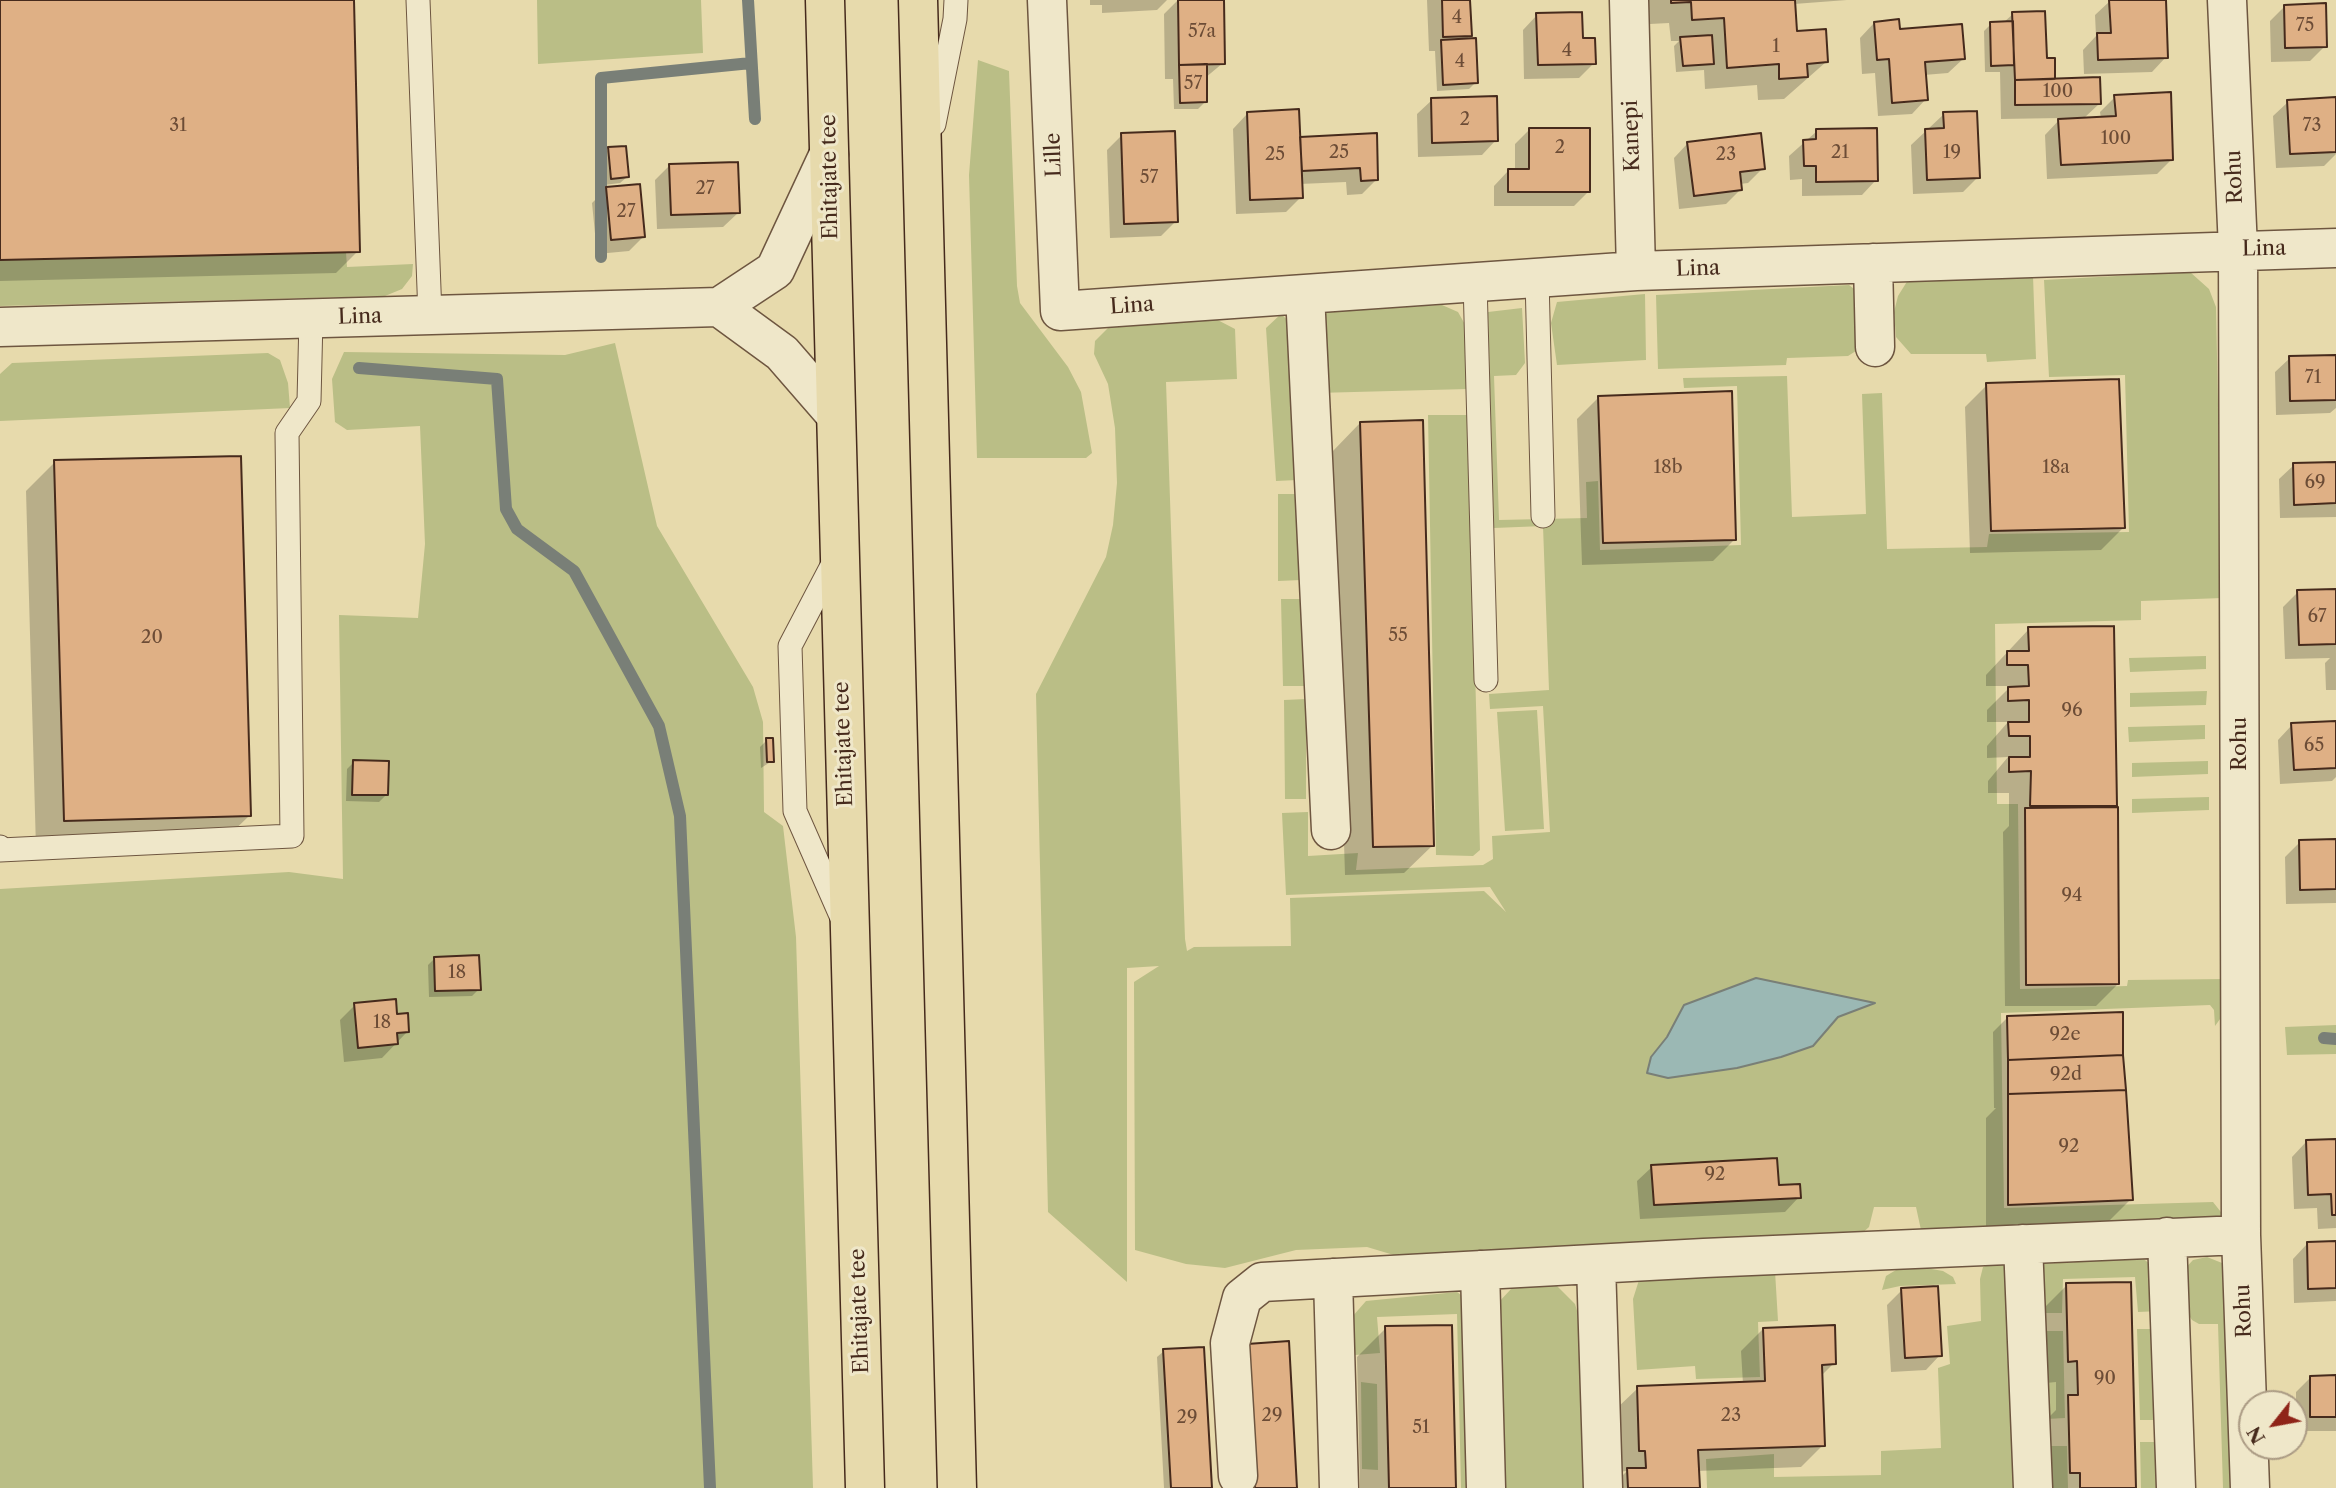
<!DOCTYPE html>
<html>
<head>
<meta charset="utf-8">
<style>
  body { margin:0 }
  #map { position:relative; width:2336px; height:1488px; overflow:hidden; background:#e7daac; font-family:"Libre Caslon Text",serif }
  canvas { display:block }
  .north { position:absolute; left:2238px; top:1390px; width:70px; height:70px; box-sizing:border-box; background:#efe7c9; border:2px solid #ab9b84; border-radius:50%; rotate:239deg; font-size:19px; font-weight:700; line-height:28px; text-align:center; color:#462a1c }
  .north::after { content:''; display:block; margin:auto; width:24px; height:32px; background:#8f2418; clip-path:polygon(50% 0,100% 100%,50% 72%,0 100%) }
</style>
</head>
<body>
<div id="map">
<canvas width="2336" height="1488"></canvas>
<div class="north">N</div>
</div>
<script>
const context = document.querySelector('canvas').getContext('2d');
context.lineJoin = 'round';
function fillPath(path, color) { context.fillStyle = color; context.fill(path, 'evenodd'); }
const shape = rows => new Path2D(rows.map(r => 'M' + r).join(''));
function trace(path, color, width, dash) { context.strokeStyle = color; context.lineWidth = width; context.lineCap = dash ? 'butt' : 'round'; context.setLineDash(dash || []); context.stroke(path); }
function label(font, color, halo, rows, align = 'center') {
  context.font = font + ' "Libre Caslon Text",serif'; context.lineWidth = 6; context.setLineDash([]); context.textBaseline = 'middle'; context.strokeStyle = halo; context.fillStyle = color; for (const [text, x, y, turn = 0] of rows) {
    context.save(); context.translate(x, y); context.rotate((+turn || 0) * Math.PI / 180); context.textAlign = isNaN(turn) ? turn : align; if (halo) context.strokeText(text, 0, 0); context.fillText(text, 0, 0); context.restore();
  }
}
fillPath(shape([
  [537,0,701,0,703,53,538,64],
  [978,60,1009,71,1017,286,1020,303,1068,367,1081,392,1092,453,1086,458,977,458,969,175],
  [346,252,347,267,413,264,412,276,402,289,385,296,0,306,0,260],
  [2190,272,2209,289,2216,307,2222,598,2141,601,2141,620,1995,624,1997,804,2018,804,2020,989,2127,986,2128,980,2228,979,2228,1008,2215,1026,2214,1010,2210,1005,2001,1013,2004,1208,2213,1202,2228,1221,1921,1230,1916,1207,1874,1207,1869,1227,1858,1237,1424,1264,1367,1247,1296,1250,1225,1268,1186,1264,1135,1250,1134,982,1159,966,1127,968,1127,1282,1048,1212,1036,694,1106,557,1113,525,1117,483,1115,428,1108,384,1094,354,1095,341,1112,324,1208,315,1235,329,1237,379,1166,382,1185,939,1187,951,1194,947,1291,946,1290,898,1484,891,1506,912,1490,887,1286,895,1282,813,1308,812,1308,856,1358,853,1356,870,1483,865,1493,859,1492,836,1550,832,1543,706,1490,709,1489,694,1549,690,1543,526,1494,528,1488,312,1522,308,1525,363,1516,375,1494,376,1499,520,1587,518,1586,482,1598,481,1600,550,1741,545,1737,386,1684,388,1683,378,1787,376,1792,517,1866,514,1862,394,1882,393,1887,549,1987,547,1989,534,2129,532,2125,375,2049,377,2044,280],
  [1755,978,1873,1003,1838,1017,1813,1046,1781,1057,1737,1068,1668,1078,1647,1073,1651,1057,1667,1037,1684,1005],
  [2033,276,2036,359,1987,362,1986,354,1911,354,1896,337,1894,312,1898,296,1908,280],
  [1849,285,1858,292,1859,349,1848,356,1787,358,1786,365,1658,369,1656,295],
  [1645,294,1646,360,1557,365,1551,323,1557,302],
  [1442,305,1458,312,1467,328,1468,389,1316,393,1319,316,1332,311],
  [1281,314,1296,328,1297,480,1276,481,1266,328],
  [615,343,657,526,753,687,763,722,764,812,783,826,796,937,813,1488,0,1488,0,889,289,872,343,879,339,615,418,618,425,544,420,426,347,430,335,422,332,379,344,352,565,355],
  [268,353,280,360,288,383,290,408,0,421,0,374,12,363],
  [1428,415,1468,415,1480,850,1473,856,1436,855],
  [1278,494,1300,494,1301,580,1278,581],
  [1281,599,1302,599,1304,686,1283,686],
  [2206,656,2206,669,2130,672,2129,658],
  [2207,691,2206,705,2130,707,2130,693],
  [1306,699,1306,799,1285,799,1284,700],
  [1537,710,1544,829,1505,831,1497,712],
  [2205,725,2205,739,2129,742,2128,727],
  [2208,761,2208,774,2132,777,2132,763],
  [2209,797,2209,810,2132,813,2132,799],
  [2336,1025,2336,1054,2287,1055,2285,1027],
  [2207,1257,2222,1263,2229,1279,2236,1488,2223,1488,2218,1324,2199,1324,2192,1320,2184,1308,2180,1274,2193,1260],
  [2142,1258,2153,1266,2160,1311,2138,1312,2135,1277,2063,1279,2062,1313,2046,1313,2043,1264],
  [2000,1261,2013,1262,2023,1488,1707,1488,1706,1459,1774,1454,1774,1477,1881,1475,1881,1451,1941,1448,1938,1368,1950,1364,1947,1326,1981,1321,1980,1279,1983,1267],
  [1920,1267,1943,1271,1953,1277,1956,1284,1900,1286,1882,1290,1886,1276,1896,1270],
  [1775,1271,1778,1321,1758,1322,1760,1377,1696,1379,1695,1366,1637,1370,1633,1299,1639,1280],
  [1556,1285,1575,1304,1580,1321,1587,1488,1499,1488,1497,1304,1512,1288],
  [1457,1292,1469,1301,1476,1488,1461,1488,1457,1314,1377,1317,1380,1353,1355,1355,1352,1317,1366,1301],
  [2137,1329,2161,1329,2163,1420,2140,1420],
  [2045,1331,2063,1331,2065,1418,2047,1419],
  [1361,1382,1377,1384,1378,1470,1362,1469],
  [2140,1442,2164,1442,2165,1488,2141,1488],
  [2049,1446,2067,1446,2068,1488,2050,1488]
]), '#babe86');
const water = shape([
  [1756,978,1875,1003,1838,1017,1813,1046,1781,1057,1737,1068,1668,1078,1647,1073,1651,1057,1667,1037,1684,1005,1756,978]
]);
fillPath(water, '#9bb8b4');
trace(water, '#797f77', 2);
fillPath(shape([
  [0,0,353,0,358,251,336,273,0,281],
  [1090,0,1167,0,1157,10,1102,13,1102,5,1090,5],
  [1178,0,1222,0,1223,63,1205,78,1205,102,1198,109,1174,109,1173,79,1165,79,1164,14],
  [1427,0,1469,0,1470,35,1465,41,1476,82,1469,89,1437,91,1435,51,1429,51],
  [1648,0,1847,0,1794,4,1795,33,1826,62,1784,99,1758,100,1757,85,1705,89,1704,70,1676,72,1674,46,1679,41,1671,41,1669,23,1650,24],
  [2164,0,2166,57,2152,72,2084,74,2083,50,2096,36,2095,15,2110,1],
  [2284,7,2325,46,2310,61,2271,62,2270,21],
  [2013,14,2045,60,2054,80,2099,104,2083,119,2101,119,2100,112,2115,97,2172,159,2157,174,2047,179,2045,135,2061,118,2001,119,2000,72,1985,72,1984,31,1991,24,2003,23],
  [1537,15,1581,40,1594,63,1579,78,1524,79,1523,30],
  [1874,23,1963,59,1948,73,1924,75,1926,99,1912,114,1878,116,1875,73,1862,74,1860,38],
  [2336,99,2336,154,2324,166,2276,168,2273,116,2288,102],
  [1432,100,1496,140,1482,155,1418,157,1417,114],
  [1247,114,1299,139,1375,135,1377,179,1362,194,1347,195,1346,182,1300,184,1301,197,1286,212,1236,214,1233,129],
  [1944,114,1978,177,1963,192,1913,194,1911,145],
  [1530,129,1589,191,1574,206,1494,206,1494,186,1508,171,1515,171,1515,144],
  [1817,131,1876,180,1862,195,1802,196,1802,179,1790,180,1789,156],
  [1122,135,1176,221,1161,236,1110,238,1107,150],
  [1688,143,1763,168,1748,183,1740,184,1740,190,1726,204,1679,209,1674,158],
  [609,149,627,177,620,183,604,185,602,156],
  [670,165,738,213,723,227,657,229,655,180],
  [607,188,643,237,629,251,597,254,592,203],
  [2336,357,2336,408,2330,413,2276,415,2275,372,2290,358],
  [1987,385,2123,528,2101,550,1970,553,1965,407],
  [1599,397,1735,539,1713,561,1582,565,1577,419],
  [1360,423,1433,845,1404,873,1345,875,1332,452],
  [55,462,249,816,220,844,36,849,26,491],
  [2336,463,2336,517,2280,518,2279,479,2294,465],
  [2336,591,2336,690,2326,690,2325,663,2330,658,2285,659,2283,607,2298,592],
  [2029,629,2115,805,2111,809,2118,984,2096,1006,2005,1006,2003,832,2009,826,2009,793,1988,793,1988,781,2008,757,1987,758,1987,746,2008,722,1987,722,1987,710,2007,690,2007,686,1986,686,1986,675],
  [2336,723,2336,777,2332,781,2280,784,2278,740,2292,725],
  [767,740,772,761,761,768,760,747],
  [354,762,386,795,379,802,346,801,347,769],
  [2336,841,2336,903,2286,904,2285,857,2300,842],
  [435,958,479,989,472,996,429,997,428,965],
  [355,1005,396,1016,407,1032,382,1058,344,1062,340,1020],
  [2008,1017,2124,1090,2131,1199,2109,1221,1986,1226,1986,1118,1996,1108,1994,1108,1993,1032],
  [2336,1141,2336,1228,2318,1229,2317,1208,2294,1209,2292,1157,2306,1142],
  [1652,1167,1777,1187,1799,1197,1785,1212,1640,1219,1637,1181],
  [2336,1243,2336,1301,2294,1303,2293,1259,2307,1244],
  [2067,1285,2134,1488,2048,1488,2047,1419,2056,1410,2056,1382,2046,1383,2045,1307],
  [1902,1290,1940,1355,1926,1370,1891,1372,1887,1305],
  [1386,1328,1454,1488,1360,1488,1357,1357],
  [1763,1329,1834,1363,1820,1377,1823,1445,1801,1467,1697,1471,1698,1488,1610,1488,1627,1471,1618,1472,1616,1409,1638,1388,1743,1384,1741,1351],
  [1164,1351,1210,1488,1164,1488,1157,1357],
  [2311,1377,2336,1377,2336,1431,2296,1431,2296,1392]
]), '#0003');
trace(shape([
  [748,0,755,119],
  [601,257,601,78,751,63],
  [359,368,497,379,506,509,517,529,574,571,659,726,680,816,710,1488],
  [2324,1038,2336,1039]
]), '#797f77', 12);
const building = shape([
  [0,0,354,0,360,252,0,260,0,0],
  [1178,0,1224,0,1225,64,1179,65,1178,0],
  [1442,0,1470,0,1472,36,1443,37,1442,0],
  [1671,0,1795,0,1797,31,1826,29,1828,62,1807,64,1808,77,1779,79,1779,64,1727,68,1724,18,1692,20,1691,2,1671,3,1671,0],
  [2109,0,2166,0,2168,58,2098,60,2097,33,2111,33,2109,0],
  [2326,3,2327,47,2285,48,2284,5,2326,3],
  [2045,11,2047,58,2055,58,2055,79,2015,80,2012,12,2045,11],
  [1582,12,1583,38,1595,38,1596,64,1538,65,1536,13,1582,12],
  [1899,19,1900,29,1962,24,1965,59,1925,62,1928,100,1892,103,1889,59,1877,60,1874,22,1899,19],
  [2013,21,2014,65,1991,66,1990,22,2013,21],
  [1712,35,1714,64,1683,66,1680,37,1712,35],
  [1476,38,1478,83,1443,85,1441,40,1476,38],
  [1207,64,1207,102,1180,103,1179,65,1207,64],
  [2100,77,2101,104,2015,105,2015,80,2100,77],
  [2171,92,2173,160,2061,165,2058,119,2116,116,2114,95,2171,92],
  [1497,96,1498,141,1432,143,1431,98,1497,96],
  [2336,97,2336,152,2290,154,2287,100,2336,97],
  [1299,109,1303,198,1250,200,1247,112,1299,109],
  [1977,111,1980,178,1927,180,1925,129,1944,128,1943,112,1977,111],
  [1529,128,1590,128,1590,192,1508,192,1508,169,1529,169,1529,128],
  [1877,128,1878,181,1816,182,1816,166,1804,166,1803,140,1816,139,1816,129,1877,128],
  [1175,131,1178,222,1124,224,1121,133,1175,131],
  [1377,133,1378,180,1361,181,1360,168,1302,171,1300,137,1377,133],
  [1761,133,1765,169,1740,172,1742,190,1694,196,1687,142,1761,133],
  [626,146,629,177,611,179,608,147,626,146],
  [738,162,740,213,671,215,669,164,738,162],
  [640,184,645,237,611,240,606,187,640,184],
  [2336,355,2336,400,2290,401,2289,356,2336,355],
  [2119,379,2125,528,1991,531,1986,383,2119,379],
  [1732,391,1736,540,1603,543,1598,396,1732,391],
  [1423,420,1434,846,1373,847,1360,422,1423,420],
  [241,456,251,816,64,821,54,460,241,456],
  [2336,462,2336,503,2294,505,2293,463,2336,462],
  [2336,589,2336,644,2299,645,2297,590,2336,589],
  [2114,626,2117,806,2030,806,2031,771,2009,772,2009,757,2030,757,2030,736,2009,736,2008,722,2029,722,2029,700,2008,701,2008,687,2029,686,2028,665,2007,665,2007,651,2029,651,2028,627,2114,626],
  [2336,721,2336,768,2294,770,2291,723,2336,721],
  [766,738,773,738,774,762,767,762,766,738],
  [353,760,389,761,388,795,352,795,353,760],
  [2118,807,2119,984,2026,985,2025,808,2118,807],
  [2336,839,2336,889,2300,890,2299,840,2336,839],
  [479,955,481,990,435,991,434,957,479,955],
  [396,999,397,1014,408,1013,409,1032,397,1033,398,1044,358,1048,354,1003,396,999],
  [2123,1012,2123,1055,2008,1060,2007,1016,2123,1012],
  [2123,1055,2126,1090,2008,1094,2008,1060,2123,1055],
  [2126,1090,2133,1200,2008,1205,2008,1094,2126,1090],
  [2336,1139,2336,1215,2332,1215,2331,1194,2308,1195,2306,1140,2336,1139],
  [1777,1158,1779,1185,1800,1184,1801,1198,1654,1205,1651,1165,1777,1158],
  [2336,1241,2336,1288,2308,1289,2307,1242,2336,1241],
  [2131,1282,2136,1488,2080,1488,2080,1473,2070,1473,2068,1395,2078,1395,2077,1361,2068,1362,2066,1283,2131,1282],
  [1938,1286,1942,1356,1905,1358,1901,1288,1938,1286],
  [1452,1325,1456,1488,1389,1488,1385,1326,1452,1325],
  [1835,1325,1836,1364,1822,1365,1825,1446,1698,1450,1700,1488,1628,1488,1627,1468,1646,1468,1645,1451,1639,1451,1637,1386,1765,1381,1763,1328,1835,1325],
  [1289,1341,1297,1488,1255,1488,1247,1344,1289,1341],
  [1204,1347,1212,1488,1171,1488,1163,1349,1204,1347],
  [2336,1375,2336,1417,2310,1417,2310,1376,2336,1375]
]);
fillPath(building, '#dfb085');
trace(building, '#462a1c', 2);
const service = shape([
  [418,0,430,315],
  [934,124,955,19,956,0],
  [1537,278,1543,516],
  [1475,282,1486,680],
  [835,560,790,646,795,811,842,918],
  [0,847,0,850,292,836,287,433,309,401,311,318]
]);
const minor = shape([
  [1047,0,1060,311,1636,271,2336,248],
  [1629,0,1636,271],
  [2227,0,2238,249,2241,1235,2250,1488],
  [829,154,775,270,719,307,782,353,835,414],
  [1873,263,1875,347],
  [1305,294,1331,830],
  [0,327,719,307],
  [2167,1237,2176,1488],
  [2023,1244,2033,1488],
  [1596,1264,1603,1488],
  [1480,1270,1486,1488],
  [1333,1278,1339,1488],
  [1238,1476,1230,1343,1242,1298,1262,1282,1704,1258,2241,1235]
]);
const trunk = shape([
  [825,0,865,1488],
  [918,0,957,1488]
]);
trace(service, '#6e5640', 25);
trace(minor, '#6e5640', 41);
trace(trunk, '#462a1c', 41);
trace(service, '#efe7c9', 23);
trace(minor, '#efe7c9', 38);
trace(trunk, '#e7daac', 38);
label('18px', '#6c4c36', null, [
  ["4",1457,18],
  ["75",2305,26],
  ["57a",1202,32],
  ["1",1776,47],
  ["4",1567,51],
  ["4",1460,62],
  ["57",1193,84],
  ["100",2058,92],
  ["2",1465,120],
  ["31",178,126],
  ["73",2312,126],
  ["100",2116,139],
  ["2",1560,148],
  ["25",1339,153],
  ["21",1840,153],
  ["19",1952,153],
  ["25",1275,155],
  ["23",1726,155],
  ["57",1149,178],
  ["27",705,189],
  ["27",626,212],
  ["71",2313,378],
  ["18b",1668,468],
  ["18a",2056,468],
  ["69",2315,483],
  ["67",2317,617],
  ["55",1398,636],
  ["20",152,638],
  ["96",2072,711],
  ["65",2314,746],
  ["94",2072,896],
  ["18",457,973],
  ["18",382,1023],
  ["92e",2065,1035],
  ["92d",2066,1075],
  ["92",2069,1147],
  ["92",1715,1175],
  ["90",2105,1379],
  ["29",1272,1416],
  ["23",1731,1416],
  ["29",1187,1418],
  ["51",1421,1428]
]);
label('21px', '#462a1c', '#efe7c9', [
  ["Kanepi",1632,136,-92],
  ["Lille",1054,155,-92],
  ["Ehitajate tee",830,177,-91],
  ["Rohu",2235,177,-92],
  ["Lina",2264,249,-1],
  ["Lina",1698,269,-2],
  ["Lina",1132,306,-4],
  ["Lina",360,317,-2],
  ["Ehitajate tee",844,744,-92],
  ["Rohu",2240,744,-90],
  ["Ehitajate tee",860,1311,-92],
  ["Rohu",2244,1311,-92]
]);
</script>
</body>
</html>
